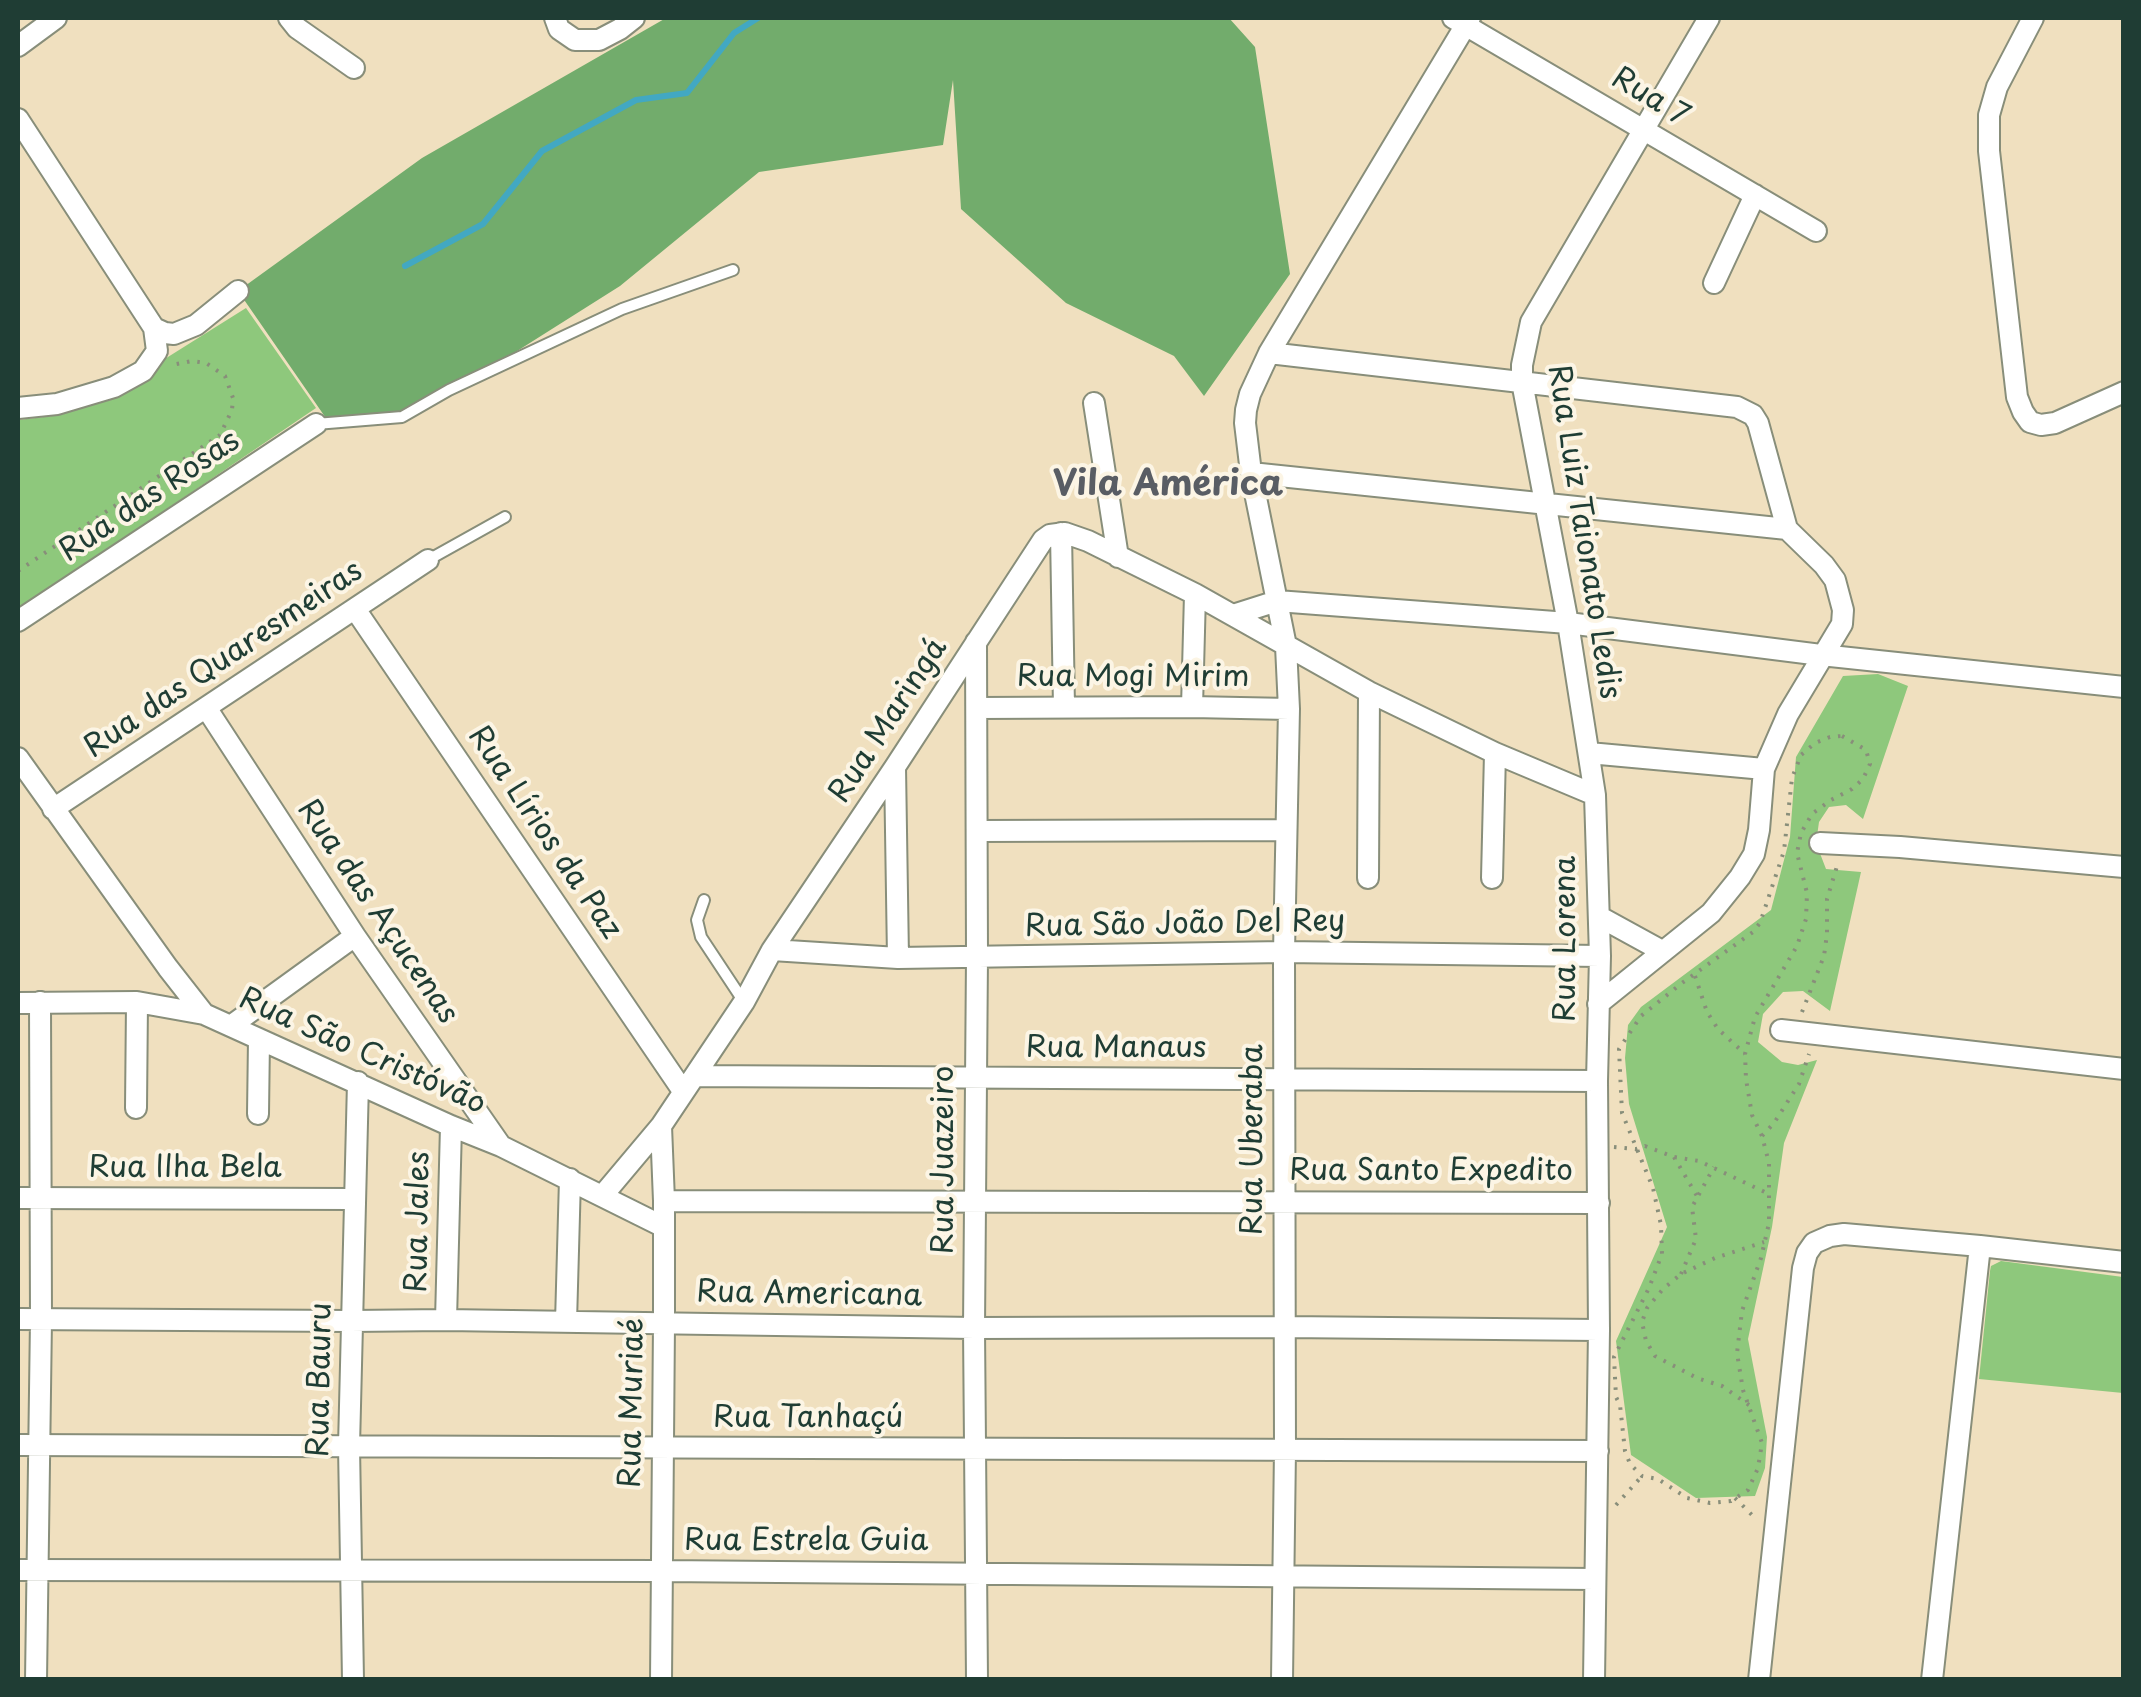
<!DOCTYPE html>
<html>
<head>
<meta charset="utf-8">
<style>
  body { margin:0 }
  #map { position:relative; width:2141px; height:1697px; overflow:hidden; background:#f0e0bf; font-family:"Playpen Sans",sans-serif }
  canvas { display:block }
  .frame { position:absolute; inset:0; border:20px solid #1f3d34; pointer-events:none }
</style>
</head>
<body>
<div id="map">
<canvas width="2141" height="1697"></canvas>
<div class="frame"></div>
</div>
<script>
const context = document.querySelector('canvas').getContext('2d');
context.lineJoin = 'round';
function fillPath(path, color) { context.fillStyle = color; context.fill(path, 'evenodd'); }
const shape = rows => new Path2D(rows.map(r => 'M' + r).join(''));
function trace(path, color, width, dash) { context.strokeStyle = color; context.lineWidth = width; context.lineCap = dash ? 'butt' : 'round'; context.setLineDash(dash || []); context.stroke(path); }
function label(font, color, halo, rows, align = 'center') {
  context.font = font + ' "Playpen Sans",sans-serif'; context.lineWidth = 8; context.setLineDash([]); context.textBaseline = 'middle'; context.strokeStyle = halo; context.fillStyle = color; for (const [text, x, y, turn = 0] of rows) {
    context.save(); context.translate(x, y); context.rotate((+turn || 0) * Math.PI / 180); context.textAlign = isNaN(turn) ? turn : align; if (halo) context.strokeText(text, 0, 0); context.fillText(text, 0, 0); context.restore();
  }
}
fillPath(shape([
  [246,308,316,408,18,610,18,420,52,416,93,404],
  [1878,674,1908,686,1863,819,1846,805,1829,807,1819,822,1816,843,1826,869,1861,872,1830,1011,1803,991,1783,992,1763,1014,1758,1042,1782,1062,1798,1065,1817,1060,1784,1143,1772,1227,1748,1339,1767,1437,1765,1468,1755,1496,1696,1498,1631,1455,1616,1341,1667,1227,1629,1104,1625,1058,1628,1025,1641,1007,1771,910,1790,837,1796,757,1843,676],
  [2001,1261,2123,1277,2123,1393,1979,1379,1990,1271,1991,1266]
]), '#8ec87c');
fillPath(shape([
  [666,18,1229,18,1255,47,1290,274,1204,396,1174,356,1066,303,961,209,953,80,943,145,759,172,620,286,476,377,402,417,330,424,238,291,422,158]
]), '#72ac6c');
trace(shape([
  [405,266,483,224,542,151,636,100,687,93,734,33,758,18]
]), '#42a8c2', 6);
const service = shape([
  [316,424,402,417,449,390,622,309,733,270],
  [428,560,505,517],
  [704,900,697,920,701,937,744,1002]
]);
const minor = shape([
  [289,18,297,28,354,68],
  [555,18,559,29,575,40,599,40,620,29,634,18],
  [1453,18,1816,231],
  [2033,18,1997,87,1989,115,1989,151,2017,397,2023,412,2030,422,2041,425,2055,423,2124,392],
  [18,46,56,18],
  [18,119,154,328,157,351,143,371,114,387,57,404,18,408],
  [1714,283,1755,195],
  [154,328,165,333,174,334,196,325,238,291],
  [1269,353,1737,407,1753,415,1758,423,1787,529,1824,565,1835,580,1843,610,1842,624,1788,714,1764,769,1759,830,1754,854,1740,877,1711,913,1598,1004],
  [1094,403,1118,557],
  [1251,473,1787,529],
  [1061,533,1064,707],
  [355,609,683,1091],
  [1233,615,1277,601,1568,623,1821,655,2124,687],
  [18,621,316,424],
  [976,642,977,957,974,1328,977,1680],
  [1192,707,1195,594],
  [977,708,1192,707,1289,709],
  [207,709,355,936,501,1146],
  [1589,753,1764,769],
  [18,758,168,968,204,1014],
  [895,767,898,958],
  [53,809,428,560],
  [978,831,1286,830],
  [1820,843,1900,847,2124,867],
  [1368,878,1369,692],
  [1492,878,1495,753],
  [1600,917,1662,951],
  [772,950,898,958,1284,952,1600,956],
  [18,1003,137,1002,204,1014,451,1126,501,1146,664,1227],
  [232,1025,355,936],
  [1781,1030,2124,1069],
  [695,1076,1597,1081],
  [136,1108,137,1002],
  [258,1114,259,1039],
  [603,1195,661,1126],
  [18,1198,353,1199],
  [664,1201,1599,1203],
  [18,1319,351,1321,446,1320,974,1328,1285,1327,1599,1330],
  [446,1320,451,1126],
  [566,1322,570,1179],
  [18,1445,1598,1451],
  [18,1570,662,1571,1595,1579],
  [36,1680,41,1319,40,1002],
  [353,1680,349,1446,358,1082],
  [661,1680,664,1323,664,1201,661,1126,744,1002,772,950,895,767,1043,540,1050,535,1065,533,1088,541,1195,594,1369,692,1495,753,1595,795],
  [1282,1680,1285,1449,1284,952,1289,709,1286,646,1251,473,1245,423,1246,410,1250,394,1269,353,1470,18],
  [1594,1680,1599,1330,1597,1081,1600,956,1595,795,1568,623,1522,382,1522,365,1531,322,1709,18],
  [1759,1680,1803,1268,1807,1253,1814,1243,1830,1236,1844,1234,1980,1246,2124,1262],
  [1932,1680,1980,1246]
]);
trace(service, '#888e7a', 14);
trace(minor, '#888e7a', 24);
trace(shape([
  [18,571,220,435,232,410,233,398,225,376,206,363,192,361,172,365],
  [1842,736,1866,750,1870,764,1863,779,1852,789,1831,800,1812,814,1801,833,1797,853,1807,893,1806,919,1797,946,1755,1017,1745,1054,1746,1079,1752,1115,1762,1136,1769,1163,1769,1223,1761,1258,1742,1311,1737,1353,1743,1390,1762,1443,1758,1468,1748,1490,1731,1501,1710,1503,1687,1498,1658,1479,1642,1476,1630,1464,1625,1451,1620,1405,1616,1397,1614,1357,1649,1288,1662,1254,1661,1225,1653,1188,1622,1113,1619,1049,1641,1016,1682,983,1753,932,1760,923,1784,851,1792,778,1801,755,1815,743,1830,737,1842,736],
  [1695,976,1707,1012,1718,1029,1745,1054],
  [1802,1012,1824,956,1827,934,1827,899,1838,863],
  [1762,1136,1774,1123,1799,1084,1809,1054],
  [1614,1147,1636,1149,1645,1146,1674,1157,1699,1161,1769,1194],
  [1674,1157,1697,1196],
  [1681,1274,1696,1239,1692,1207,1714,1167],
  [1749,1405,1722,1386,1697,1378,1655,1356,1646,1341,1642,1322,1647,1308,1663,1289,1681,1274,1715,1258,1764,1242],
  [1735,1498,1757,1520],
  [1616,1505,1642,1476]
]), '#888e7a', 4, [2.5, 8]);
trace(service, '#fff', 10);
trace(minor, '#fff', 20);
label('30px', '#1f3d34', '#fcf5e5', [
  ["Rua 7",1650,98,31],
  ["Rua das Rosas",150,497,-34],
  ["Rua Luiz Taionato Ledis",1583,532,81],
  ["Rua das Quaresmeiras",224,660,-34],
  ["Rua Mogi Mirim",1133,678],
  ["Rua Maringá",889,721,-57],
  ["Rua Lírios da Paz",544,833,56],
  ["Rua das Açucenas",377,912,56],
  ["Rua São João Del Rey",1185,925,-1],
  ["Rua Lorena",1567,939,-90],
  ["Rua Manaus",1116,1049],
  ["Rua São Cristóvão",362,1052,24],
  ["Rua Uberaba",1254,1140,-90],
  ["Rua Juazeiro",945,1160,-90],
  ["Rua Ilha Bela",185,1169],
  ["Rua Santo Expedito",1431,1172],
  ["Rua Jales",419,1222,-89],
  ["Rua Americana",809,1295,1],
  ["Rua Bauru",321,1380,-89],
  ["Rua Muriaé",633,1403,-89],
  ["Rua Tanhaçú",808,1419],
  ["Rua Estrela Guia",806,1542]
]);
label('bold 35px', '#595d64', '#fcf5e5', [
  ["Vila América",1168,485]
]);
</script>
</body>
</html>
